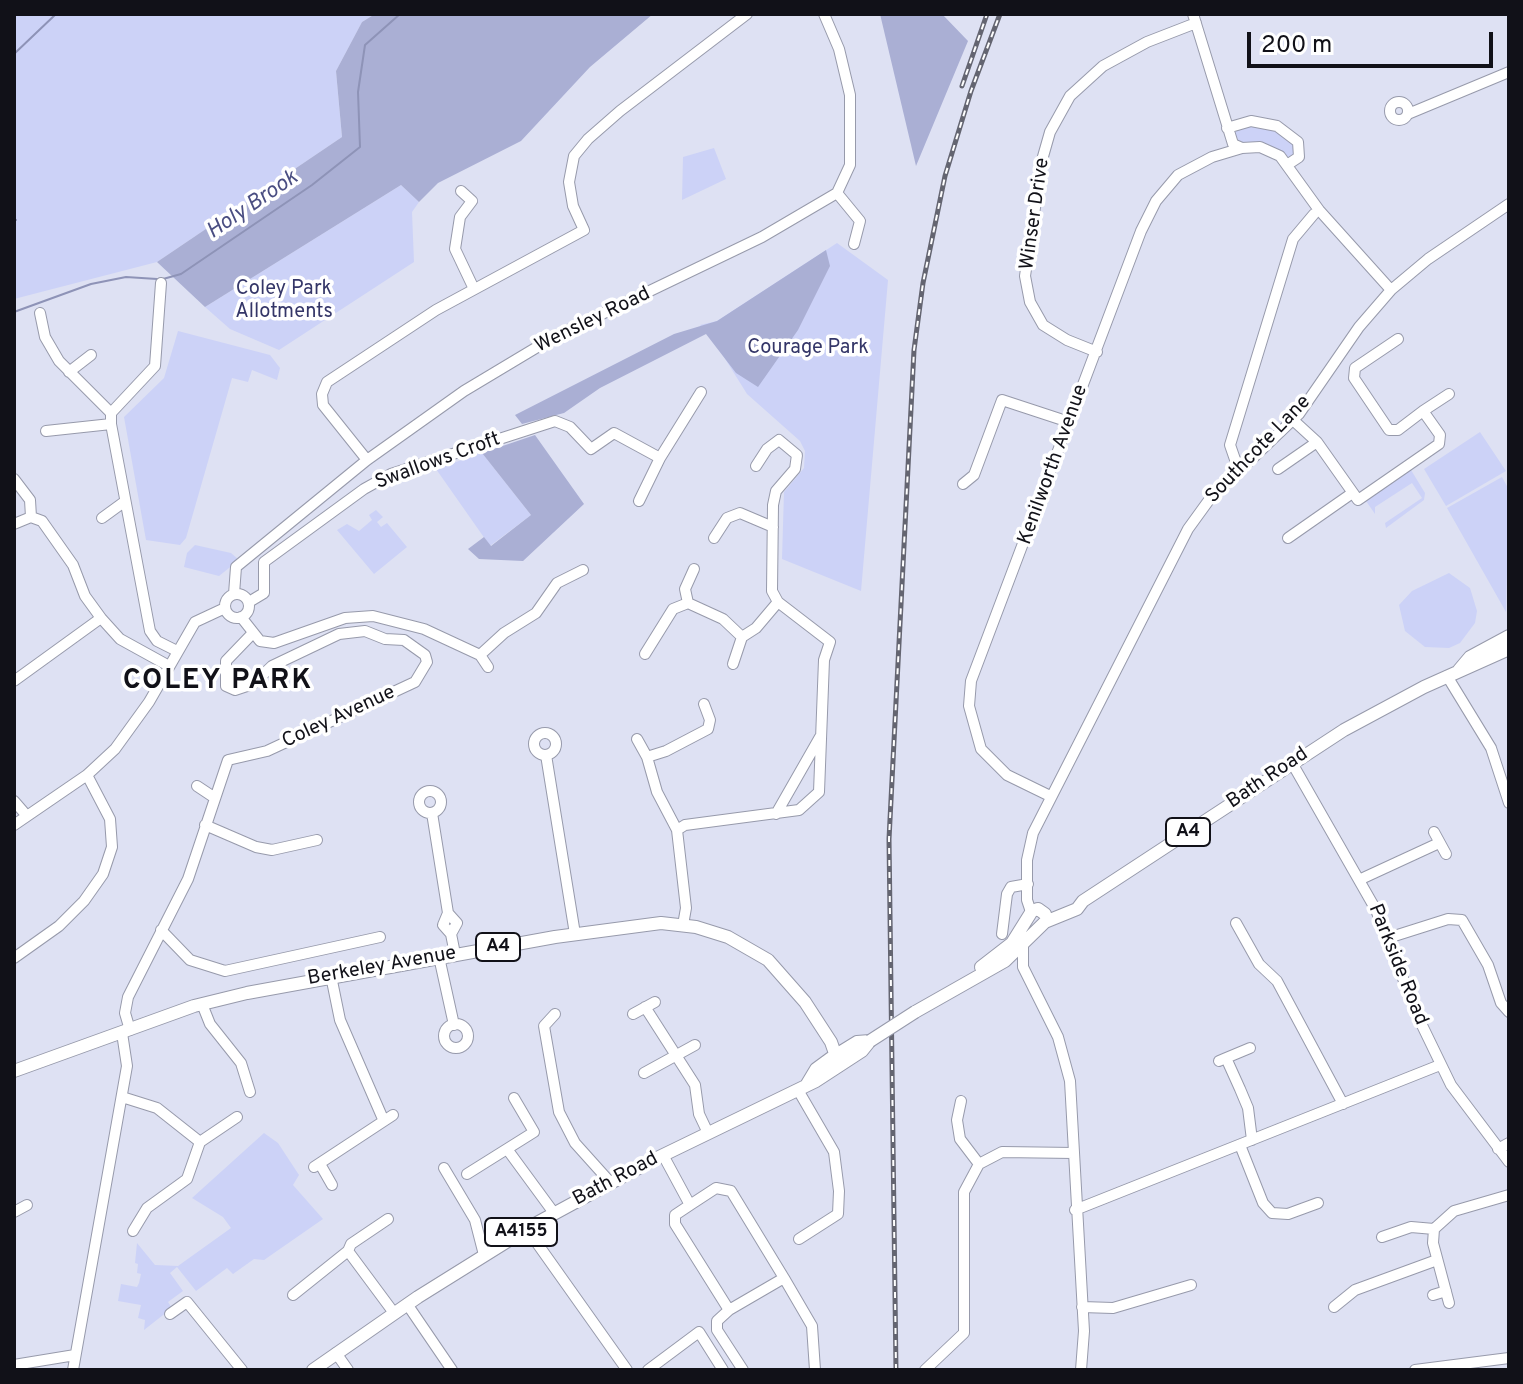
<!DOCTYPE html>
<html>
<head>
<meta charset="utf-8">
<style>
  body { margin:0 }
  #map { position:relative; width:1523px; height:1384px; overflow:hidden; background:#dee1f3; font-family:Overpass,sans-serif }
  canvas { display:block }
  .frame { position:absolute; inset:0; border:16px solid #111118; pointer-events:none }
  .scale { position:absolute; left:1247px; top:32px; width:246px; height:36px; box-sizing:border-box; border:4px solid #111118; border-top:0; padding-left:10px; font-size:24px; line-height:28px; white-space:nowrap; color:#111118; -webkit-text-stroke:6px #fff; paint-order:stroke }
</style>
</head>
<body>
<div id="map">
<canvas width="1523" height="1384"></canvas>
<div class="frame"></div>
<div class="scale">200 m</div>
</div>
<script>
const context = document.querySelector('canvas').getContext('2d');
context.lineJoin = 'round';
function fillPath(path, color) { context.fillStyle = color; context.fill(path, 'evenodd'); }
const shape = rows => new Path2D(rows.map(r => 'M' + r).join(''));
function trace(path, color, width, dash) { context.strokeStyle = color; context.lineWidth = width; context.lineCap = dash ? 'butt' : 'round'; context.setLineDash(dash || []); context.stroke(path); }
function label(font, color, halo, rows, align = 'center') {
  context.font = font + ' Overpass,sans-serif'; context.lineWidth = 7; context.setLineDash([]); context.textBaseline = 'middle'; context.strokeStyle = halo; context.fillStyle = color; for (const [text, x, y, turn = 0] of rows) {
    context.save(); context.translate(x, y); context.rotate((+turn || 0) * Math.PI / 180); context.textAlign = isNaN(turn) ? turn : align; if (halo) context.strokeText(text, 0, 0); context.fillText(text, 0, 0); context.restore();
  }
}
fillPath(shape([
  [14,14,375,14,362,22,336,71,342,137,157,262,14,299],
  [1260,125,1276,130,1296,147,1296,156,1290,158,1271,146,1240,142,1234,134,1239,127],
  [714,148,726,179,682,200,683,157],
  [401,185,419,202,412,212,414,262,279,350,230,329,205,307],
  [837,243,888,280,861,591,782,559,784,492,804,468,805,451,800,441,747,394,719,349,700,325,717,321],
  [178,331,270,355,280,368,277,380,252,370,248,382,232,378,186,538,180,545,146,540,124,417,164,378],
  [1480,432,1506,471,1446,506,1424,469],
  [482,453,531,515,490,546,436,469],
  [1411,470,1425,493,1424,500,1386,528,1385,523,1422,498,1412,483,1375,507,1375,514,1366,501],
  [1502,477,1509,490,1506,612,1447,508],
  [376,510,383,517,377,522,381,527,387,523,407,547,374,574,337,530,347,524,359,531,372,520,369,515],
  [195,545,231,553,239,560,219,576,184,567,187,553],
  [1449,573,1470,588,1477,611,1475,623,1460,643,1449,648,1425,647,1405,631,1399,605,1412,591],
  [264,1133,278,1143,299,1175,293,1185,323,1219,264,1260,254,1259,233,1274,227,1268,196,1291,177,1267,170,1273,183,1291,168,1302,172,1308,144,1330,145,1320,138,1318,141,1305,118,1301,121,1284,137,1287,139,1283,141,1274,137,1273,138,1264,135,1263,137,1243,155,1265,178,1266,231,1228,223,1217,192,1198]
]), '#ccd2f7');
fillPath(shape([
  [375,14,653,14,590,67,521,141,438,183,419,202,401,185,205,307,157,262,342,137,336,71,362,22],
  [880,14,942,14,968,41,916,166],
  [826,250,830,266,798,330,758,387,736,373,706,334,600,388,564,413,522,424,515,415,674,334,717,321],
  [535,435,584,504,523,561,479,559,468,549,484,537,491,546,531,515,482,453]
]), '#aaafd4');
trace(shape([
  [14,54,56,14],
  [14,219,16,220],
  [163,279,181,274,312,185,360,147,358,92,365,45,400,14],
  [14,312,91,284,126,277,157,279]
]), '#8e93b7', 2);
const minor = shape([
  [1193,14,1233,144,1242,148,1260,147,1280,156,1319,210,1391,290],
  '1390 111a9 9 0 1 1 18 0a9 9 0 1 1-18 0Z',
  [1408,114,1509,72],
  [1227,128,1251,121,1277,126,1298,142,1299,157,1287,165],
  [461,191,472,201,460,217,455,249,474,289],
  [837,193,860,221,854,244],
  [40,313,45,337,59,361,111,413],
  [1097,352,1067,340,1043,325,1030,302,1025,276,1042,160,1050,132,1070,96,1103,66,1147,42,1196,23],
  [69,372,91,355],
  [1423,411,1449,394],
  [1293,420,1317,442,1358,500,1439,444,1440,435,1423,411,1398,430,1389,430,1354,378,1355,368,1398,339],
  [111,424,111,413,155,366,161,283],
  [46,431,111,424,150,631,157,641,177,651],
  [367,460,323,405,322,394,327,382,436,310,584,230,573,206,569,182,574,156,588,139,620,111,747,14],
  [1278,469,1317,442],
  [1239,471,1230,445,1293,239,1314,214],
  [14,479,30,500,31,517],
  [963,484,974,475,1002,400,1069,422],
  [639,501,660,458,701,392],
  [102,518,124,502],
  [14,524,31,517,42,521,73,565,85,596,101,618,120,639,169,666],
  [714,538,727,518,740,513,773,527],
  [1288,538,1351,494],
  '225 606a12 12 0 1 1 24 0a12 12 0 1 1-24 0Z',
  [234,594,236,567,367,460,464,391,554,337,762,237,837,193,850,165,850,95,839,49,824,14],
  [249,602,264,593,264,562,364,489,391,474,555,421,570,427,591,449,614,433,660,458],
  [688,603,685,589,694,569],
  [241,617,260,641,274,643,345,618,373,616,424,629,480,655,504,633,536,613,557,583,583,570],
  [645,654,673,609,688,603,723,619,742,637,756,628,778,602],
  [480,655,488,667],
  [733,664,742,637],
  [1447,676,1491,748,1509,803],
  [14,681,101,618],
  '534 744a11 11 0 1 1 22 0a11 11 0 1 1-22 0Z',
  [637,739,647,757,657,792,677,830,686,908,683,925],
  [546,755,575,934],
  [647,757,666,751,708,729,710,720,704,704],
  [1292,763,1376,910,1419,1019,1451,1085,1509,1162],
  [197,786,215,798],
  '419 802a11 11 0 1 1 22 0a11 11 0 1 1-22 0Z',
  [1050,796,1007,775,981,749,969,706,971,681,1141,231,1156,201,1178,175,1212,157,1242,148],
  [14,801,27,816],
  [432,813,448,913,457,923,451,934,455,954],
  [776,814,820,737],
  [14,825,87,775,115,749,149,702,195,622,225,608],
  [205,825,256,847,272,850,317,840],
  [677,830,685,825,799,810,819,792,824,660,830,642,778,602,772,591,773,505,776,491,795,469,797,455,779,440,767,449,756,466],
  [1434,832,1446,854],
  [1361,879,1439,843],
  [1031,912,1027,900,1027,860,1033,833,1188,529,1209,500,1299,414,1359,327,1391,290,1428,259,1509,204],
  [448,913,443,925,451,934],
  [1236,923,1259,964,1277,981,1343,1104],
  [161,930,190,960,225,971,380,937],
  [1002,934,1007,894,1011,887,1028,884],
  [1388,938,1448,919,1462,920,1488,965,1501,1003,1509,1012],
  [1023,947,1023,967,1058,1037,1070,1081,1084,1331,1081,1370],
  [439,957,454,1025],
  [14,958,59,926,84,901,103,874,112,847,110,819,87,775],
  [331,976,340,1020,383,1119],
  [202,1004,210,1024,241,1063,250,1092],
  [645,1007,695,1085,699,1114,708,1133],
  [555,1014,544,1026,559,1112,575,1143,610,1182],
  [633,1014,655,1002],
  '444 1036a12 12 0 1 1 24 0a12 12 0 1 1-24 0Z',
  [130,1030,125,1013,128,997,188,879,228,760,267,751,415,682,427,662,425,655,404,640,385,639,365,631,339,634,272,666,253,684,235,690,226,686,226,661,252,634],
  [1226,1058,1250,1048],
  [1219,1061,1226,1058,1240,1089,1248,1108,1252,1140],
  [644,1073,695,1045],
  [798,1090,834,1152,839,1191,838,1214,799,1239],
  [122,1097,157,1108,200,1142],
  [961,1101,957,1120,960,1139,979,1164],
  [1240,1145,1263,1203,1272,1213,1288,1214,1318,1203],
  [507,1149,554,1213],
  [1498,1149,1509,1143],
  [663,1155,690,1205,716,1188,731,1191,784,1278,729,1310,675,1224,675,1215,690,1205],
  [320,1164,332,1185],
  [314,1167,393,1115],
  [444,1168,475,1220,484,1255],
  [467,1174,534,1132,514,1098],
  [1075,1210,1440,1065],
  [14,1212,27,1205],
  [527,1229,627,1370],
  [133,1231,147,1208,187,1179,200,1142,237,1117],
  [1382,1237,1411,1227,1434,1229],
  [348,1251,394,1313],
  [784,1278,812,1326,815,1370],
  [293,1295,348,1251,351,1244,388,1219],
  [1433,1295,1446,1291],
  [1449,1303,1433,1243,1434,1229,1454,1211,1509,1195],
  [407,1304,452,1370],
  [1082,1307,1113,1308,1191,1285],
  [1334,1307,1355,1290,1437,1260],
  [729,1310,717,1321,717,1330,743,1370],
  [170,1314,187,1302,242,1370],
  [336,1353,348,1370],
  [14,1365,75,1355],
  [73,1370,127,1066,122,1033],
  [648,1370,699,1332,723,1370],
  [925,1370,964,1333,964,1192,979,1164,1002,1152,1074,1153],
  [1415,1370,1509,1358]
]);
const major = shape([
  [1459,670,1470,657,1509,636],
  [981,967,1012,943,1032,911,1038,909,1045,914],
  [915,1012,1005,961,1045,922,1077,909,1083,901,1344,730,1424,687,1509,649],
  [14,1071,194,1006,247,993,555,937,661,923,696,927,728,937,768,960,805,1002,831,1042,839,1065],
  [807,1084,816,1069,831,1058,857,1042,870,1041],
  [313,1370,418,1297,535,1224,653,1160,816,1081,862,1051,870,1041]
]);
trace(minor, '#979aab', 12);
trace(major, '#979aab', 14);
trace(minor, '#fff', 10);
trace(major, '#fff', 12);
const rail = shape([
  [962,86,987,14],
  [896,1370,889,839,914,350,923,283,945,176,971,91,1000,14]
]);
trace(rail, '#646571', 5);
trace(rail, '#fff', 2, [6]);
const majorBridge = shape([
  [870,1041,915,1012]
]);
trace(majorBridge, '#979aab', 14, []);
trace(majorBridge, '#fff', 12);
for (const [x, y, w] of [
  [1188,832,44],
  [498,947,44],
  [521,1232,72]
]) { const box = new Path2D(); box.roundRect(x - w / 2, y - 14, w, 28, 6); context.fillStyle = '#fff'; context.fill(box); trace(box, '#111118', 2); }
label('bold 18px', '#111118', null, [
  ["A4",1188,832],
  ["A4",498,947],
  ["A4155",521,1232]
]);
label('20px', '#111118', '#fff', [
  ["Winser Drive",1036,214,-82],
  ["Wensley Road",593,321,-26],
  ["Southcote Lane",1259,450,-46],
  ["Swallows Croft",438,462,-20],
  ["Kenilworth Avenue",1054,465,-70],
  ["Coley Avenue",339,718,-25],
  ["Bath Road",1268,779,-34],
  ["Parkside Road",1397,965,68],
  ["Berkeley Avenue",382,967,-10],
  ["Bath Road",616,1180,-28]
]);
label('20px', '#343668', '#fff', [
  ["Coley Park",284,290],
  ["Allotments",284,313],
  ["Courage Park",808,349]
]);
label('italic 22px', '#4a4e82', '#fff', [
  ["Holy Brook",253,206,-34]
]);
context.letterSpacing = '2px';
label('bold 28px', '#111118', '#fff', [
  ["COLEY PARK",218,682]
]);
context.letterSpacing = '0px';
</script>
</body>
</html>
